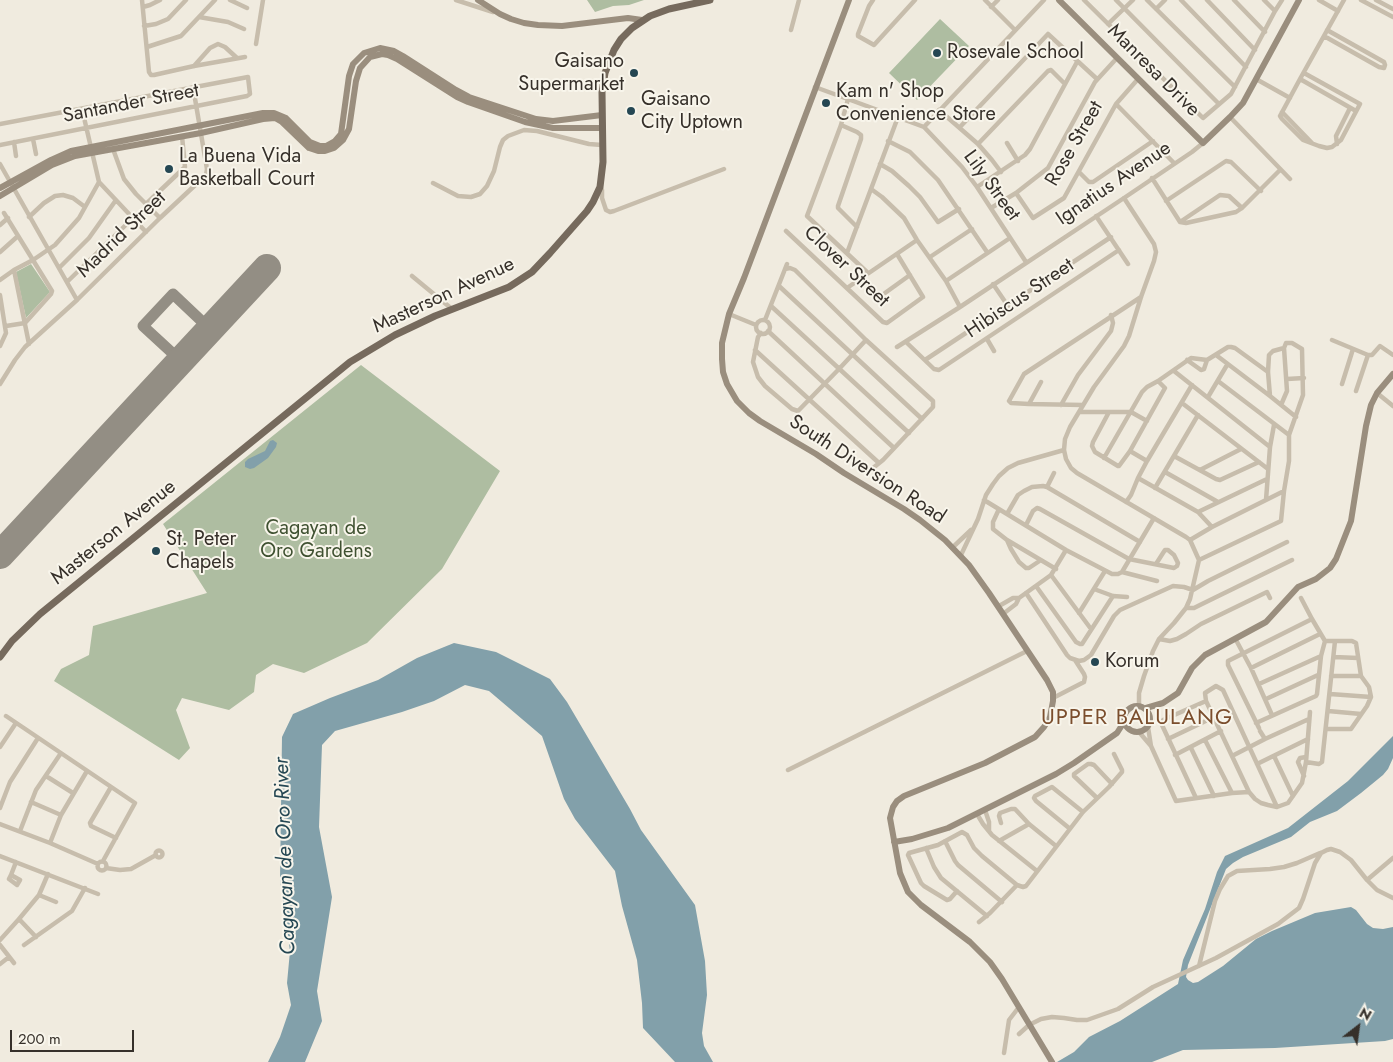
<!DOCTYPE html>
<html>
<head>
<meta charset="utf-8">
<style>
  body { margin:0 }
  #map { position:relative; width:1393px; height:1062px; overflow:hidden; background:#f0ebdf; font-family:Jost,sans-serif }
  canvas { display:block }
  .north { position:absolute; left:1333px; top:1002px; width:50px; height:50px; -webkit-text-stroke:4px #f8f5eb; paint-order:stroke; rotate:30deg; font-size:14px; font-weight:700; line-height:20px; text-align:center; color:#36302a }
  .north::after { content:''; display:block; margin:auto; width:18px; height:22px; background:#36302a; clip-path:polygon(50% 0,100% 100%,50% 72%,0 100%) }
  .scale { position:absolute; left:10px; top:1030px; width:124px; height:22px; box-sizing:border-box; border:2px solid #36302a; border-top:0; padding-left:6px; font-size:15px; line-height:18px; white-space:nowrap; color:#36302a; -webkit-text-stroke:4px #f8f5eb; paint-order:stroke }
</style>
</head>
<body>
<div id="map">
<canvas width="1393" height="1062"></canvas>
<div class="north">N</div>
<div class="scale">200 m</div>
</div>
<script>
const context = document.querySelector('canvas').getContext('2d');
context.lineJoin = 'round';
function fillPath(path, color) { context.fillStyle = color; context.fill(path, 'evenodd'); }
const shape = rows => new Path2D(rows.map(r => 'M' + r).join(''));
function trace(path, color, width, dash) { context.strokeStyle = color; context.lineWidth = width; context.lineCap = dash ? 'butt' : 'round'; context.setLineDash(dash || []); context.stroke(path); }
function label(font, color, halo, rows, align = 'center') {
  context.font = font + ' Jost,sans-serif'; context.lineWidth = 4; context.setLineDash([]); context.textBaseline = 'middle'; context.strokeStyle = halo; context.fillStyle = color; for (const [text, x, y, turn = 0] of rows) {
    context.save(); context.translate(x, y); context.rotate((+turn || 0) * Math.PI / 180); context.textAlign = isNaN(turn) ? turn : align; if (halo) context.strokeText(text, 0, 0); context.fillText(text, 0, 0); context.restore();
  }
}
fillPath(shape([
  [587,0,644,0,629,5,613,6,595,12],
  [940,19,969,46,917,100,889,73],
  [31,264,50,292,26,318,16,272],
  [361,365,500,471,442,569,367,643,304,673,273,664,256,675,254,692,229,710,182,698,176,710,190,748,179,760,54,681,61,669,89,655,93,626,207,593,163,524]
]), '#aebda1');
fillPath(shape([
  [273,440,277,443,276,447,268,458,254,468,250,469,245,467,245,462,248,459,265,451,270,441],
  [454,643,496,652,550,679,567,702,630,809,641,830,695,905,705,961,707,995,702,1033,704,1046,713,1062,675,1062,643,1028,642,1003,637,960,622,906,615,871,575,819,564,799,542,736,489,691,465,685,434,701,402,712,335,731,322,745,319,827,332,897,317,991,322,1021,305,1062,268,1062,280,1037,291,1005,287,983,290,951,280,880,282,737,293,714,330,698,378,680,417,658],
  [1393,736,1393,758,1388,769,1383,775,1361,793,1337,811,1310,822,1291,837,1243,857,1233,863,1226,869,1188,965,1186,977,1188,980,1193,983,1198,982,1223,966,1256,939,1272,931,1315,913,1351,907,1356,910,1367,924,1373,928,1383,929,1393,927,1393,1039,1385,1041,1275,1048,1183,1050,1152,1062,1057,1062,1074,1052,1089,1037,1120,1021,1178,984,1183,960,1205,909,1217,872,1225,856,1288,828,1348,781]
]), '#82a0aa');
trace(shape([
  [181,361,143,326,173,294,210,329]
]), '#938e84', 11);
trace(shape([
  [0,555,267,268]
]), '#938e84', 28);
trace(shape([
  [142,0,149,72,151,75,154,75,194,66,245,57],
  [230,0,247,8],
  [456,0,493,12],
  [873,0,869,6,858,34,858,36,874,45,915,0],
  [985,0,1015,30],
  [1084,0,1203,118,1231,94,1275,11,1282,0],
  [1116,0,1219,104],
  [1147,0,1235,87],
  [1181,0,1246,67],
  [1207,0,1255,50],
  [1234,0,1265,32],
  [1264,0,1275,11],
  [1319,0,1338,11],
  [1361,0,1393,17],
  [1376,0,1393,9],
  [143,7,150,5,160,0],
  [991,7,998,0],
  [1156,9,1165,0],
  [199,17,228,22,244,29],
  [1108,24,1133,0],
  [144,26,156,24,168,19,186,0],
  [791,30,799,0],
  [1324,36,1379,67,1384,68,1385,65,1384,62,1327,30],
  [256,44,263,0],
  [147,47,181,36,215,0],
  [194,66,210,48,218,44,225,47,237,58],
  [1304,73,1360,104,1341,140,1332,147,1327,148,1319,146,1303,140,1282,119,1280,116,1300,79,1344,0],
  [1256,79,1290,98],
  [1300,79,1356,111],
  [815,87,924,127,962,167,977,187,1026,262],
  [848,99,841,125,807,216,868,273],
  [1116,104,1174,163],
  [82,109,99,182,146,232],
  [939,110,978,144,992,160,1001,172],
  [1282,112,1312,143],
  [1230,117,1290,179],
  [0,124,248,77,250,94,247,96,0,145],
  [841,125,857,132,861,135,861,139,838,206,838,208,857,227],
  [924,127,1044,0],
  [960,127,1048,34,1097,79],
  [33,139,36,154],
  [888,141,910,152,938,180,987,252],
  [14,142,16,156],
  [1007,143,1018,161],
  [978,144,1048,71,1051,70,1065,84],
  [1337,144,1336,136,1350,108],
  [113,149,124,179,136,194,160,218],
  [0,164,77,300],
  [880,164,892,171,909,186,920,197,938,222,959,209],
  [1079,172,1089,182,1093,182,1153,141],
  [1152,178,1180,222],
  [433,183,458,196,471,197,480,194,487,186,494,171,500,147,503,140,508,136,524,130,537,131,589,144,602,145],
  [600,187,602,190,602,198,606,210,610,212,614,211,724,169],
  [977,187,1025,155,1030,149,1077,62],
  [871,189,882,197,904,218,917,240,946,281,960,307],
  [1016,193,1033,218,1064,198,1116,104,1138,79],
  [1124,198,1154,244,1156,252,1154,261,1141,297,1129,336,1124,346,1094,387,1070,427,1065,439,1064,450,1066,459,1071,468,1077,473,1186,537,1190,540,1199,560,1190,599,1186,608,1174,623,1159,639,1153,651,1144,676,1139,693,1139,706],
  [1166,201,1226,161,1231,162,1261,191],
  [146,204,185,167,182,136],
  [991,208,1016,193,1048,168,1095,82,1117,58],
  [4,213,52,291,51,294,25,323,6,326],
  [1096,216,1128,264],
  [29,217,44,203,55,196,63,195,73,198,85,207],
  [1180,222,1186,223,1236,212,1242,208,1280,170],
  [1180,222,1220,195,1229,196,1242,208],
  [0,225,8,218],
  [786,231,883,322,887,323,923,297,897,254],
  [0,252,18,236],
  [847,253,898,117],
  [930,257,972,229],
  [59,268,89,238,116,200],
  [785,269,790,268,795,270,866,340,933,401,933,407,883,460,873,468],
  [14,270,29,344],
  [412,276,452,309],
  [0,280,14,270,33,260,55,245,79,218,99,182],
  [946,281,1010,238],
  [67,282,133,218],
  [993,284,1008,306],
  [779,286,922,419],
  [847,288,917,240],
  [885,293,910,275],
  [0,295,6,333,0,346],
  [771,306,909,433],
  [729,314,756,325],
  [765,320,787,264],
  '756 327a7 7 0 1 1 14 0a7 7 0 1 1-14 0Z',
  [768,331,894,448],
  [761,333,758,337,753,362,758,377,765,386,792,409,798,411,839,369,866,340],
  [987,339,994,351],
  [1332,340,1368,355,1372,355,1380,346,1393,355],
  [906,342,934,369,939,370,1119,250],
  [897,347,960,307,1124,198,1192,152,1203,143],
  [755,350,879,463],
  [1216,355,1270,396,1296,417],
  [925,360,1111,237],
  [1187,360,1201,370,1204,369,1207,360],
  [1174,371,1270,447],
  [1287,379,1304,378],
  [1158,381,1191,358,1207,360,1228,347,1231,347,1235,348,1268,372],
  [1218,381,1289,435],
  [0,384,15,360,25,347,77,300,160,218,206,175,207,169,193,87],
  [1342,384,1353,349],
  [1356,391,1368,355],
  [1377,393,1393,406],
  [1270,396,1268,372,1269,355,1273,351,1284,348,1286,343,1292,343,1302,349,1303,395,1289,435,1289,461,1284,491],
  [1208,397,1227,365],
  [1182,403,1268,469],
  [1029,404,1041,382],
  [1061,405,1078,375,1111,331,1113,323,1111,315],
  [1083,405,1029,404,1011,403,1009,401,1024,374,1141,297],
  [1281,405,1287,391,1284,348],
  [1080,412,1131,412,1147,421],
  [1130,451,1147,461],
  [1174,456,1216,479,1220,480,1259,462],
  [1104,458,1142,392,1147,387,1158,381,1165,388,1130,451,1119,466,1118,466,1095,452,1092,446,1093,442,1109,412],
  [1200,470,1241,449],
  [1165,472,1218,502],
  [1138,478,1198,512,1212,527],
  [1047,487,1054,473],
  [1155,488,1198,415],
  [984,500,1066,550,1112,574,1118,574,1122,572,1154,518],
  [1266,500,1270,447,1274,425],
  [1126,502,1131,495,1138,478,1147,461,1192,385],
  [999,509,993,522,993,529,1007,540,1056,569],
  [1198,512,1267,479],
  [1007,514,1018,495,1024,491,1032,487,1043,486,1047,487,1140,542],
  [1026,525,1033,511,1037,508,1040,509,1129,559,1174,568,1177,566,1178,563,1174,555,1168,550,1165,550,1163,553,1156,564],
  [1007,540,1011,549,1019,562,1026,568,1029,568,1041,560],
  [1190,540,1212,527,1284,491,1281,521,1199,560],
  [952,548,971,530],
  [961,555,978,519,986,495,993,484,999,476,1008,468,1018,463,1064,450],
  [1122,572,1157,581],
  [1051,575,1091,629],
  [1036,586,1076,642,1080,644,1082,644,1113,596],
  [1094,589,1113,596,1127,597],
  [1026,593,1067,655,1070,658,1079,661,1084,660,1091,655,1114,616,1120,610,1173,586,1184,587,1193,590,1208,581,1287,542],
  [1301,598,1312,619,1325,641],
  [999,606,1013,598,1019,598],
  [1186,608,1194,608,1202,604,1292,560],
  [1079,613,1105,571],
  [1003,614,1016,604,1019,598,1051,575,1066,550],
  [1159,639,1170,641,1177,639,1186,634,1201,624,1267,592,1270,598],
  [1236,640,1251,668,1272,715],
  [1325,641,1352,641,1356,643,1361,676,1369,687,1371,697,1367,706,1351,729,1326,729],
  [1334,657,1358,658],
  [1251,668,1320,634],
  [1331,676,1361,676],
  [1259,684,1321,656],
  [1330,694,1371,697],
  [1053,698,1084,682,1085,677,1084,674,1075,660],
  [1266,699,1318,675],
  [1328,711,1361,714],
  [6,716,135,803,103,861],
  [1256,723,1316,696,1317,694,1321,656,1325,641],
  [1148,727,1151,746,1176,801,1232,793,1249,792],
  [1259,728,1228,665,1228,661,1312,619],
  [1260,731,1265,739],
  [1139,732,1151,746],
  [1168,739,1214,717],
  [1205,740,1232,793],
  [0,747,16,723],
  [1191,748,1214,796],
  [1175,755,1221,731],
  [1232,756,1265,739,1309,719],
  [1274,756,1293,796],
  [1306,762,1319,764,1322,762,1335,641],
  [1257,764,1308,739],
  [788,770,1027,651],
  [46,776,73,793],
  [1304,776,1298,762,1300,758,1306,757],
  [111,787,90,823,91,826,116,838],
  [1097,798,1074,776,1074,774,1088,764,1091,764,1094,765,1112,784],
  [1196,798,1162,725,1163,720,1206,701],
  [31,802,61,815],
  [1277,807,1223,690,1216,686,1205,693,1206,701,1249,792,1255,799,1261,803,1268,805,1277,807,1288,803,1302,783,1306,762,1310,712],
  [0,808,10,782,38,738],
  [985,810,989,822,989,831],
  [977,814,983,824,992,835,1037,871],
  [1001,823,999,816,1000,813,1011,809,1015,809,1029,824,1056,846],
  [0,824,50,843,98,864],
  [1069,828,1036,801,1034,798,1035,796,1052,787,1083,812],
  [20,831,36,790,61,753],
  [945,841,955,861,958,865,1002,902],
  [999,841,1029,824],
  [50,843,61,815,87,771],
  [926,848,934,867,941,878,987,916],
  '155.5 854a3.5 3.5 0 1 1 7 0a3.5 3.5 0 1 1-7 0Z',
  [0,856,98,894],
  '97.5 866a4.5 4.5 0 1 1 9 0a4.5 4.5 0 1 1-9 0Z',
  [106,868,120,870,131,869,156,855],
  [11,875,20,880,17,885,9,879,11,875,16,862],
  [1367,880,1393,858],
  [957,891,950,899,947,900,924,886,921,883,908,855,909,853,938,845,962,832,967,835,974,848,982,856,1017,885,1023,887,1026,886,1083,812,1109,787,1122,772,1122,770,1114,754],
  [39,895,56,902],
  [19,919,36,937],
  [979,922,990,913,1017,885],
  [0,940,19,919,39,895,48,874],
  [0,945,14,963],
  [24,945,72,911,85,888],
  [0,964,9,957],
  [1199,966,1215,901,1220,889,1228,876,1237,871,1270,869,1284,867,1297,863,1320,853],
  [1019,1034,1029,1025,1041,1019,1052,1017,1064,1018,1077,1020,1087,1020,1118,1009,1153,987,1216,958,1278,924,1299,908,1303,899,1315,863,1321,853,1327,850,1331,849,1340,852,1351,860,1367,880,1377,890,1393,898],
  [1004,1053,1009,1020,1019,1007]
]), '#c7bdac', 4.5);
trace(shape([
  [478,0,500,14,511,19,524,23,538,25,562,26,628,18,642,20],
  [849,0,744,278,729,314,722,343,722,359,723,372,727,384,737,401,749,413,760,421,816,454,844,473,904,509,920,520,945,540,969,565,989,593,1047,680,1053,692,1053,701,1050,717,1044,727,1035,737,985,763,904,796,897,801,893,807,890,818,900,873,908,892,921,905,970,942,990,962,1002,979,1052,1062],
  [1059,0,1203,143,1230,117,1243,103,1299,0],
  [0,188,51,160,71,151,263,113,274,113,286,118,310,142,320,146,326,146,335,141,341,134,349,76,353,64,364,53,380,48,394,51,403,56,456,90,469,97,536,119,553,121,602,115],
  [0,196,52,165,75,156,201,133,263,119,275,118,282,122,309,148,318,151,325,151,334,148,343,140,349,129,356,81,360,68,370,57,382,54,388,55,397,59,457,97,468,102,525,122,553,128,602,128],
  '1124 719a13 13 0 1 1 26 0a13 13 0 1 1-26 0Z',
  [1146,708,1163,703,1178,693,1192,668,1205,655,1266,622,1298,587,1316,579,1330,568,1336,559,1351,521,1366,426,1371,405,1377,393,1393,374],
  [894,842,912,839,948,828,1056,774,1074,763,1117,733,1124,722]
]), '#9a8e7e', 6);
trace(shape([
  [0,657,12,641,40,614,350,362,395,335,435,316,509,287,532,272,550,253,587,211,593,202,600,187,603,162,602,92,605,73,614,50,621,39,632,28,650,16,669,9,710,0]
]), '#766a5d', 7);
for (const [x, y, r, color] of [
  [937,53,5,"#254753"],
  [634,73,5,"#254753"],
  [826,103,5,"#254753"],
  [631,111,5,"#254753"],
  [169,169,5,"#254753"],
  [156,551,5,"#254753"],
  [1095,662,5,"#254753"]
]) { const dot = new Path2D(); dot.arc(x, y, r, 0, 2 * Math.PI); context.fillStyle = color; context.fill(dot); trace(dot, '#f8f5eb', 2); }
label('20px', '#36302a', '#f8f5eb', [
  ["Rosevale School",947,53],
  ["Gaisano",624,62,"right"],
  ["Supermarket",624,85,"right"],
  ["Kam n' Shop",836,92],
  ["Convenience Store",836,115],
  ["Gaisano",641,100],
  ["City Uptown",641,123],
  ["La Buena Vida",179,157],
  ["Basketball Court",179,180],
  ["St. Peter",166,540],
  ["Chapels",166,563],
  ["Korum",1105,662]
], 'left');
label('20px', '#36302a', '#f8f5eb', [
  ["Manresa Drive",1153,71,45],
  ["Santander Street",131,104,-11],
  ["Rose Street",1075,144,-60],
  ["Ignatius Avenue",1114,184,-34],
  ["Lily Street",991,186,54],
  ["Madrid Street",122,235,-44],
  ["Clover Street",846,267,43],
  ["Masterson Avenue",444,296,-25],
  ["Hibiscus Street",1020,299,-34],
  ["South Diversion Road",867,470,33],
  ["Masterson Avenue",114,533,-39]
]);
label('20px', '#3f5131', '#f8f5eb', [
  ["Cagayan de",316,529],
  ["Oro Gardens",316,552]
]);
label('italic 21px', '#254753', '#f8f5eb', [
  ["Cagayan de Oro River",286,856,-92]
]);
context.letterSpacing = '1px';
label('22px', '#7b4e2d', '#f8f5eb', [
  ["UPPER BALULANG",1137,719]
]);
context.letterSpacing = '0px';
</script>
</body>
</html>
